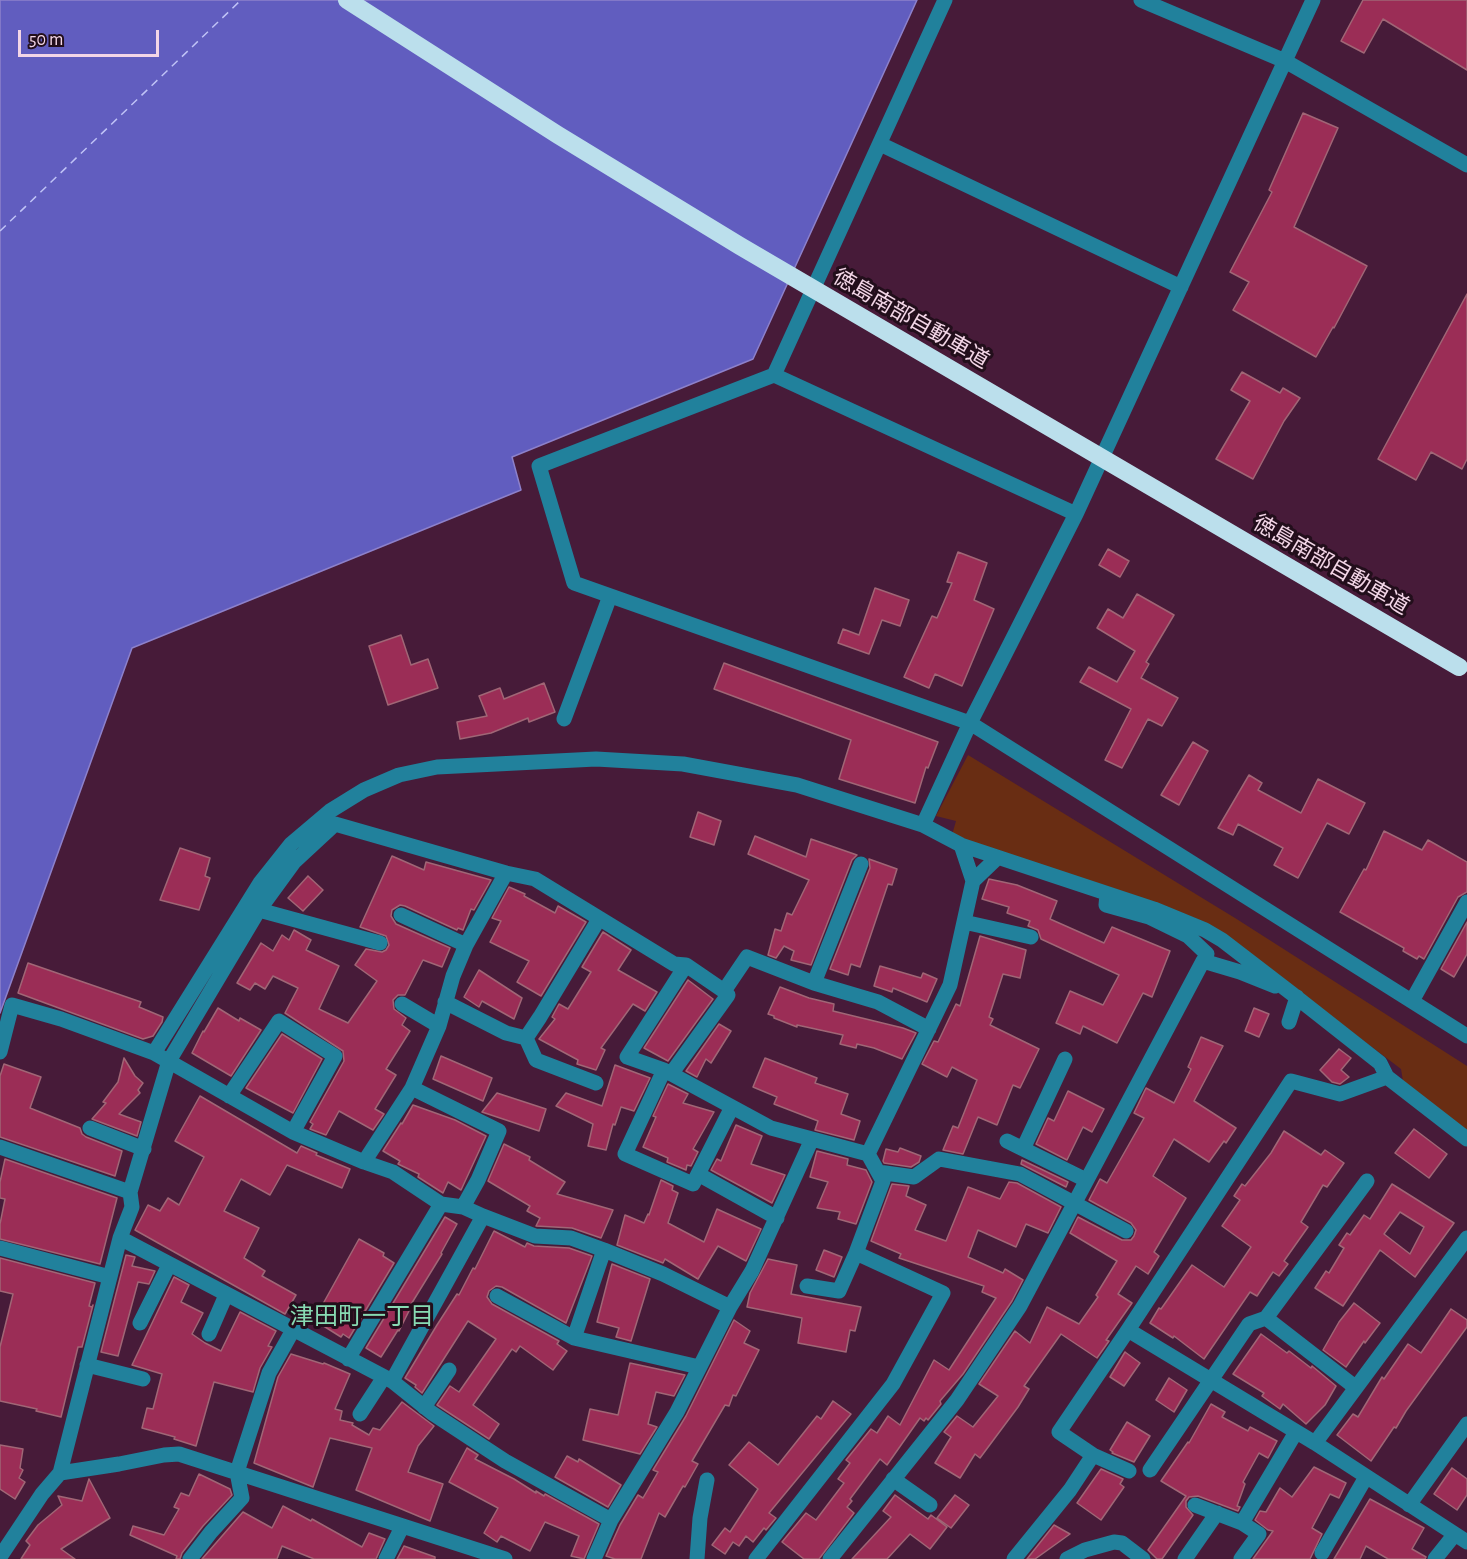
<!DOCTYPE html>
<html>
<head>
<meta charset="utf-8">
<style>
  body { margin:0 }
  #map { position:relative; width:1467px; height:1559px; overflow:hidden; background:#471b39; font-family:"Alegreya Sans",sans-serif }
  canvas { display:block }
  .scale { position:absolute; left:18px; top:30px; width:141px; height:27px; box-sizing:border-box; border:3px solid #f3d6e7; border-top:0; padding-left:8px; font-size:18px; line-height:21px; white-space:nowrap; color:#f3d6e7; -webkit-text-stroke:4px #220e1b; paint-order:stroke }
</style>
</head>
<body>
<div id="map">
<canvas width="1467" height="1559"></canvas>
<div class="scale">50 m</div>
</div>
<script>
const context = document.querySelector('canvas').getContext('2d');
context.lineJoin = 'round';
function fillPath(path, color) { context.fillStyle = color; context.fill(path, 'evenodd'); }
const shape = rows => new Path2D(rows.map(r => 'M' + r).join(''));
function trace(path, color, width, dash) { context.strokeStyle = color; context.lineWidth = width; context.lineCap = dash ? 'butt' : 'round'; context.setLineDash(dash || []); context.stroke(path); }
function label(font, color, halo, rows, align = 'center') {
  context.font = font + ' "Alegreya Sans","Noto Sans JP",sans-serif'; context.lineWidth = 6; context.setLineDash([]); context.textBaseline = 'middle'; context.strokeStyle = halo; context.fillStyle = color; for (const [text, x, y, turn = 0] of rows) {
    context.save(); context.translate(x, y); context.rotate((+turn || 0) * Math.PI / 180); context.textAlign = isNaN(turn) ? turn : align; if (halo) context.strokeText(text, 0, 0); context.fillText(text, 0, 0); context.restore();
  }
}
fillPath(shape([
  [968,755,1235,918,1467,1066,1467,1131,1403,1081,1401,1069,1216,929,952,835,956,821,936,816]
]), '#692d13');
const water = shape([
  [0,0,917,0,753,359,512,457,521,490,132,648,0,1013,0,0]
]);
fillPath(water, '#615dbf');
trace(water, '#8d81cb', 1.5);
trace(shape([
  [0,231,241,0]
]), '#c0c3f6', 1.5, [8, 6]);
const building = shape([
  [1363,0,1467,0,1467,70,1383,19,1364,53,1341,41,1363,0],
  [1303,113,1338,128,1294,227,1367,266,1334,328,1333,327,1316,357,1233,310,1249,282,1230,272,1272,192,1269,190,1303,113],
  [1467,294,1467,459,1462,469,1431,452,1416,480,1378,459,1467,294],
  [1242,372,1280,393,1283,388,1300,398,1284,421,1253,479,1216,459,1250,401,1231,390,1242,372],
  [1108,549,1129,561,1120,577,1099,565,1108,549],
  [958,552,987,563,974,600,994,609,962,686,935,674,929,688,904,677,932,616,937,618,952,583,947,582,958,552],
  [875,588,909,600,900,626,882,620,869,654,838,643,843,629,859,635,875,588],
  [1137,594,1174,615,1146,662,1149,664,1141,678,1178,698,1162,726,1148,719,1122,768,1105,760,1131,709,1080,682,1089,667,1117,682,1135,651,1097,628,1108,609,1123,618,1137,594],
  [401,635,411,665,428,659,438,688,388,705,369,646,401,635],
  [724,663,938,742,928,768,926,767,915,803,839,779,851,740,714,689,724,663],
  [544,683,555,712,529,722,528,718,491,733,460,739,457,722,487,716,479,696,500,688,504,699,544,683],
  [1193,742,1208,751,1179,805,1161,795,1193,742],
  [1249,775,1262,783,1258,790,1301,813,1318,779,1365,803,1349,834,1327,823,1298,878,1274,865,1283,848,1238,824,1233,835,1218,828,1249,775],
  [698,812,721,821,714,845,690,837,698,812],
  [1384,831,1422,850,1428,840,1467,862,1467,892,1458,897,1424,959,1419,956,1417,959,1403,951,1404,948,1340,912,1364,869,1366,870,1384,831],
  [755,836,806,857,811,839,857,855,852,860,811,965,791,960,794,951,784,946,776,958,768,955,775,929,781,931,787,913,792,915,809,880,748,854,755,836],
  [180,848,210,858,205,876,210,878,199,910,160,900,180,848],
  [392,856,424,870,426,862,491,880,474,910,471,909,463,930,458,928,457,930,405,906,400,905,392,910,391,916,396,924,450,948,442,967,423,960,405,995,398,995,393,1000,394,1009,406,1018,402,1025,410,1031,386,1069,396,1075,375,1109,384,1114,373,1130,339,1111,326,1135,310,1129,313,1124,310,1122,344,1061,343,1051,285,1013,298,988,273,976,265,989,255,983,250,990,237,983,261,943,273,951,282,935,289,940,294,930,311,940,306,950,339,966,319,1009,348,1023,377,981,355,965,366,949,382,952,386,950,389,945,386,936,360,927,392,856],
  [869,859,897,869,892,885,888,884,860,967,851,964,848,975,830,969,870,868,869,859],
  [308,876,323,890,303,911,288,898,308,876],
  [989,879,1017,885,1057,901,1050,919,1104,943,1112,927,1170,951,1152,997,1143,993,1117,1043,1083,1026,1080,1034,1056,1023,1070,991,1103,1005,1119,975,1041,939,1038,930,1028,926,1030,921,1007,913,1009,907,982,899,989,879],
  [509,887,525,894,524,896,555,913,558,906,586,922,541,996,517,982,529,961,490,942,501,921,492,918,509,887],
  [1467,922,1467,954,1454,977,1441,969,1467,922],
  [603,932,631,950,618,970,657,992,645,1011,633,1004,601,1048,605,1050,596,1070,577,1064,578,1060,539,1039,555,1019,552,1017,559,1004,568,1009,591,972,582,967,603,932],
  [980,936,1026,950,1020,978,1003,974,989,1017,993,1019,990,1025,1039,1049,1020,1088,1013,1085,997,1125,978,1117,963,1154,943,1150,953,1126,958,1128,977,1080,952,1067,947,1077,922,1064,934,1041,938,1042,956,1004,960,1006,980,936],
  [28,963,141,1002,139,1007,163,1017,162,1022,153,1036,143,1039,18,993,28,963],
  [880,966,921,978,923,973,937,979,927,1002,893,988,892,992,874,986,880,966],
  [479,970,522,998,514,1019,482,1001,479,1007,464,997,479,970],
  [688,980,713,999,668,1061,644,1048,688,980],
  [780,987,809,998,834,1004,833,1011,903,1028,916,1033,902,1059,874,1048,857,1044,856,1048,840,1044,843,1035,797,1025,797,1027,774,1018,774,1016,768,1014,780,987],
  [218,1008,239,1021,240,1018,261,1030,231,1076,192,1053,203,1031,204,1032,218,1008],
  [1254,1008,1269,1014,1259,1037,1245,1031,1254,1008],
  [719,1024,731,1031,711,1063,706,1059,697,1077,686,1071,719,1024],
  [282,1034,322,1059,293,1113,246,1088,282,1034],
  [1201,1037,1223,1046,1194,1101,1236,1128,1226,1143,1224,1141,1209,1162,1174,1139,1153,1176,1186,1198,1154,1252,1159,1256,1148,1274,1136,1266,1118,1294,1132,1303,1106,1340,1109,1341,1097,1358,1061,1334,1024,1386,1029,1389,1018,1407,980,1458,975,1454,960,1478,935,1463,951,1437,944,1432,957,1416,973,1427,998,1396,979,1384,1015,1331,1030,1343,1047,1307,1079,1324,1098,1297,1096,1295,1117,1261,1070,1233,1078,1217,1122,1240,1131,1240,1134,1236,1136,1230,1131,1223,1089,1200,1100,1179,1107,1183,1144,1118,1134,1113,1146,1088,1174,1103,1191,1069,1188,1067,1201,1037],
  [1339,1049,1351,1058,1341,1070,1349,1077,1340,1084,1332,1082,1320,1070,1339,1049],
  [441,1056,492,1078,483,1101,433,1079,441,1056],
  [124,1058,135,1076,143,1083,138,1090,140,1093,119,1114,141,1122,137,1136,92,1119,106,1103,103,1102,118,1082,124,1058],
  [765,1058,817,1078,815,1083,848,1094,841,1114,860,1121,854,1140,815,1130,818,1121,774,1104,777,1097,753,1087,765,1058],
  [4,1064,41,1077,30,1108,80,1128,82,1134,86,1137,122,1151,115,1176,0,1137,0,1076,4,1064],
  [615,1065,650,1078,634,1111,621,1107,615,1125,613,1124,606,1150,588,1146,593,1124,556,1106,566,1093,602,1106,615,1065],
  [668,1084,688,1094,683,1103,714,1112,693,1149,698,1152,691,1166,687,1165,686,1170,667,1162,668,1158,643,1147,656,1117,653,1116,668,1084],
  [1068,1091,1104,1109,1092,1132,1083,1127,1067,1160,1036,1144,1048,1118,1054,1121,1068,1091],
  [497,1093,546,1109,539,1131,482,1112,497,1093],
  [200,1096,297,1153,301,1146,317,1153,316,1155,350,1169,342,1188,287,1165,270,1195,241,1179,224,1211,259,1228,244,1258,265,1271,262,1276,296,1295,285,1314,135,1230,148,1205,160,1211,168,1198,179,1205,204,1157,175,1141,200,1096],
  [413,1105,455,1120,486,1136,461,1190,448,1182,443,1193,418,1177,419,1174,398,1164,400,1161,383,1151,401,1123,402,1124,413,1105],
  [736,1125,762,1136,751,1164,785,1175,772,1203,711,1170,717,1159,721,1161,736,1125],
  [1414,1129,1447,1154,1429,1178,1395,1153,1414,1129],
  [1284,1131,1321,1155,1325,1150,1344,1163,1327,1187,1323,1185,1301,1222,1308,1227,1284,1261,1288,1264,1279,1276,1273,1272,1257,1296,1250,1292,1204,1359,1174,1336,1173,1338,1150,1323,1159,1308,1161,1309,1192,1265,1224,1287,1251,1247,1222,1226,1240,1200,1234,1196,1242,1184,1245,1186,1271,1153,1284,1131],
  [504,1144,530,1157,529,1160,565,1182,557,1194,613,1210,601,1238,572,1228,536,1226,540,1218,527,1211,530,1206,488,1181,504,1144],
  [900,1148,921,1156,919,1162,911,1167,884,1163,883,1161,886,1149,898,1152,900,1148],
  [817,1151,848,1159,847,1165,866,1170,872,1182,856,1224,838,1219,840,1212,817,1208,828,1182,810,1177,817,1151],
  [5,1159,117,1198,100,1264,0,1239,0,1224,5,1199,0,1198,0,1182,5,1159],
  [1022,1160,1068,1182,1066,1187,1021,1164,1022,1160],
  [661,1180,673,1186,672,1190,678,1193,668,1223,704,1242,717,1209,761,1229,746,1261,718,1246,698,1279,665,1259,663,1263,617,1245,625,1215,644,1223,648,1214,649,1215,661,1180],
  [1009,1182,1017,1183,1061,1207,1048,1233,1026,1224,1016,1247,978,1230,968,1257,1003,1273,1005,1269,1023,1280,1012,1301,963,1374,940,1401,941,1404,928,1420,926,1418,924,1421,920,1418,887,1465,880,1459,850,1499,852,1501,847,1507,854,1513,819,1559,804,1559,782,1542,806,1513,816,1520,844,1483,838,1479,850,1463,846,1460,871,1429,877,1433,888,1416,900,1425,934,1360,949,1370,996,1298,982,1292,984,1286,899,1258,901,1254,871,1241,892,1184,909,1186,906,1196,926,1205,915,1230,946,1241,968,1187,1000,1199,1009,1182],
  [1392,1184,1454,1223,1415,1277,1380,1250,1343,1306,1315,1288,1326,1271,1329,1273,1344,1248,1339,1245,1347,1233,1350,1235,1364,1215,1370,1219,1392,1184],
  [1400,1212,1424,1227,1410,1254,1384,1234,1400,1212],
  [445,1217,457,1224,441,1253,442,1254,410,1306,411,1307,399,1331,398,1330,381,1357,366,1348,445,1217],
  [494,1231,525,1247,527,1243,534,1246,569,1248,592,1256,566,1323,502,1287,496,1286,489,1291,487,1297,492,1304,559,1341,557,1344,567,1351,553,1370,520,1346,516,1352,512,1349,473,1405,499,1424,489,1439,437,1405,450,1386,459,1392,496,1339,468,1321,422,1393,415,1387,416,1385,405,1378,437,1325,457,1294,459,1295,473,1268,475,1269,494,1231],
  [359,1239,384,1253,383,1256,394,1263,349,1338,343,1334,341,1337,314,1320,359,1239],
  [824,1250,842,1257,834,1277,816,1270,824,1250],
  [126,1255,135,1257,132,1266,155,1271,149,1284,138,1282,118,1356,101,1352,126,1255],
  [0,1258,95,1283,89,1306,92,1307,93,1305,82,1347,78,1347,61,1417,36,1411,37,1409,0,1401,0,1347,13,1294,0,1291,0,1258],
  [768,1259,797,1265,791,1294,861,1307,855,1331,850,1330,846,1352,798,1343,802,1318,747,1307,750,1293,768,1259],
  [612,1264,650,1279,631,1341,616,1337,619,1328,597,1322,612,1264],
  [174,1277,189,1285,181,1302,203,1313,192,1334,205,1343,221,1351,240,1312,276,1331,268,1346,272,1347,260,1368,253,1392,214,1382,196,1446,174,1439,175,1437,142,1428,147,1408,153,1409,162,1374,132,1365,174,1277],
  [1354,1303,1380,1323,1365,1343,1364,1341,1346,1367,1323,1350,1339,1322,1354,1303],
  [1451,1309,1467,1320,1467,1327,1406,1411,1396,1428,1394,1427,1371,1461,1337,1435,1353,1414,1358,1417,1382,1377,1384,1379,1408,1344,1421,1353,1451,1309],
  [734,1320,750,1331,744,1343,759,1350,736,1396,733,1395,729,1406,725,1405,692,1461,698,1464,685,1487,683,1486,665,1517,659,1513,641,1559,615,1559,606,1556,620,1525,638,1495,643,1498,658,1472,653,1470,686,1416,734,1320],
  [1261,1334,1287,1353,1289,1351,1311,1368,1312,1366,1336,1386,1325,1405,1306,1424,1283,1404,1280,1409,1262,1396,1264,1393,1233,1374,1261,1334],
  [1125,1352,1140,1363,1124,1386,1110,1377,1125,1352],
  [291,1354,323,1364,324,1363,350,1374,335,1409,342,1411,340,1420,353,1423,352,1425,369,1435,373,1428,380,1430,402,1402,434,1426,418,1446,408,1472,443,1484,430,1521,356,1490,372,1448,330,1438,313,1487,254,1463,278,1377,291,1354],
  [630,1363,685,1375,674,1396,656,1392,648,1424,657,1427,640,1454,583,1440,590,1409,618,1415,630,1363],
  [1169,1378,1187,1390,1174,1412,1156,1400,1169,1378],
  [833,1401,851,1414,769,1513,776,1518,766,1530,764,1528,753,1542,746,1536,739,1546,733,1542,725,1554,712,1545,725,1528,730,1532,758,1489,729,1465,749,1442,778,1465,817,1416,821,1419,833,1401],
  [1211,1404,1225,1412,1222,1417,1248,1431,1250,1427,1277,1441,1268,1458,1259,1453,1243,1482,1245,1484,1237,1506,1240,1507,1238,1511,1198,1496,1189,1497,1186,1501,1186,1507,1193,1515,1162,1559,1157,1559,1148,1550,1186,1496,1161,1481,1188,1442,1189,1443,1211,1404],
  [1127,1422,1150,1436,1134,1462,1112,1453,1113,1452,1110,1450,1127,1422],
  [0,1445,23,1449,20,1468,23,1470,19,1478,25,1482,15,1499,0,1489,0,1445],
  [467,1448,478,1455,475,1459,514,1479,536,1493,536,1491,544,1496,545,1494,599,1524,584,1559,571,1556,579,1536,545,1522,530,1551,501,1536,497,1542,484,1533,498,1508,449,1482,467,1448],
  [567,1456,578,1462,579,1459,621,1485,608,1507,555,1477,567,1456],
  [1314,1467,1346,1483,1339,1498,1330,1494,1312,1528,1322,1534,1310,1559,1253,1559,1273,1531,1268,1530,1255,1520,1260,1511,1266,1512,1280,1488,1292,1497,1314,1467],
  [1452,1468,1467,1479,1467,1495,1457,1510,1434,1494,1452,1468],
  [1101,1469,1123,1479,1120,1484,1124,1487,1101,1520,1077,1503,1101,1469],
  [199,1474,230,1489,232,1495,203,1526,182,1553,180,1559,176,1559,177,1556,130,1535,133,1526,164,1535,179,1509,174,1507,181,1493,189,1496,199,1474],
  [89,1479,110,1518,61,1549,75,1559,21,1559,30,1545,26,1541,38,1525,62,1505,58,1496,82,1501,89,1479],
  [895,1495,928,1519,931,1515,947,1527,930,1549,910,1534,887,1559,852,1559,891,1517,883,1511,895,1495],
  [955,1495,969,1505,951,1528,937,1518,955,1495],
  [1370,1499,1424,1528,1412,1549,1426,1557,1425,1559,1388,1559,1366,1546,1360,1559,1334,1559,1370,1499],
  [283,1506,311,1521,312,1519,362,1547,369,1533,385,1539,376,1559,314,1559,282,1546,277,1559,202,1559,243,1512,272,1528,283,1506],
  [1054,1525,1070,1534,1035,1559,1027,1559,1054,1525],
  [404,1546,435,1557,435,1559,397,1559,404,1546]
]);
fillPath(building, '#9b2d56');
trace(building, '#a06676', 1.5);
trace(shape([
  [1141,0,1285,61,1467,165],
  [1313,0,1076,514,970,723,1467,1036],
  [880,144,1181,287],
  [774,375,1076,514],
  [564,719,610,596],
  [923,825,970,723,574,583,539,466,774,375,945,0],
  [961,845,973,881],
  [1107,894,1106,905,1149,917,1188,936,1207,954],
  [259,910,380,943],
  [401,915,466,945],
  [964,922,1031,937],
  [686,965,627,1057,664,1070,771,1128,868,1154,883,1181,856,1253,839,1291,807,1286],
  [814,983,861,864],
  [1412,1001,1467,902],
  [445,1002,506,1033,526,1038],
  [402,1004,439,1026],
  [1289,1022,1297,997],
  [0,1052,12,1005,61,1019,154,1053,293,1132,364,1162,393,1172,441,1204,463,1207,483,1216],
  [154,1053,260,883,291,844,330,811,364,790,399,775,437,767,596,759,683,764,797,785,923,825,961,845,1154,909,1205,930,1222,940,1291,993,1380,1063,1387,1077,1467,1139],
  [664,1070,625,1154,693,1184,732,1107],
  [671,1074,728,995,724,991],
  [596,1083,536,1060,526,1038,540,1017,599,919],
  [412,1088,499,1131,478,1180,463,1207],
  [229,1096,279,1021,335,1056,293,1132],
  [90,1128,144,1149],
  [1007,1141,1086,1180],
  [0,1147,130,1192],
  [1023,1149,1065,1059],
  [868,1154,950,985,973,881,997,858],
  [364,1162,412,1088,439,1026,453,976,466,945,506,873],
  [878,1172,914,1177,939,1159,1020,1174,1126,1231],
  [698,1174,777,1218],
  [120,1238,392,1381,432,1413,505,1461,611,1520],
  [0,1248,110,1277],
  [497,1296,574,1338,699,1367],
  [1266,1318,1355,1387],
  [140,1323,169,1265],
  [1128,1330,1315,1443,1467,1542],
  [209,1334,226,1295],
  [574,1338,604,1250],
  [348,1359,441,1204],
  [87,1365,143,1379],
  [392,1381,483,1216,535,1236,571,1238,604,1250,663,1274,730,1307],
  [424,1407,449,1370],
  [360,1414,384,1377],
  [1315,1443,1467,1238],
  [1093,1455,1129,1471],
  [1150,1470,1249,1324,1266,1318,1367,1181],
  [60,1473,110,1277,120,1238,132,1207,130,1192,169,1061,259,910,294,862,335,824,506,873,535,879,674,964,686,965,724,991,747,957,814,983,878,1002,929,1029],
  [893,1479,930,1505],
  [1195,1505,1242,1523,1259,1534,1241,1559],
  [1409,1505,1467,1424],
  [1242,1523,1296,1432],
  [1322,1553,1366,1477],
  [0,1557,42,1494,60,1473,119,1464,164,1455,179,1454,505,1559],
  [190,1559,211,1532,242,1498,237,1472,269,1373,293,1330],
  [386,1559,402,1527],
  [594,1559,611,1520,677,1412,730,1307,752,1271,812,1139],
  [697,1559,700,1518,707,1480],
  [756,1559,893,1384,943,1293,856,1253],
  [830,1559,957,1400,1020,1306,1203,961,1240,972,1275,986],
  [1014,1559,1070,1490,1093,1455,1059,1432,1128,1330,1291,1081,1340,1094,1387,1077],
  [1067,1559,1085,1550,1114,1542,1122,1543,1143,1559],
  [1185,1559,1217,1513],
  [1435,1559,1455,1534]
]), '#21819c', 15);
trace(shape([
  [347,0,558,135,740,246,1459,667]
]), '#bbdfec', 18);
label('22px', '#f3d6e7', '#220e1b', [
  ["徳島南部自動車道",911,319,30],
  ["徳島南部自動車道",1331,565,30]
]);
label('24px', '#88dbb3', '#220e1b', [
  ["津田町一丁目",362,1317]
]);
</script>
</body>
</html>
